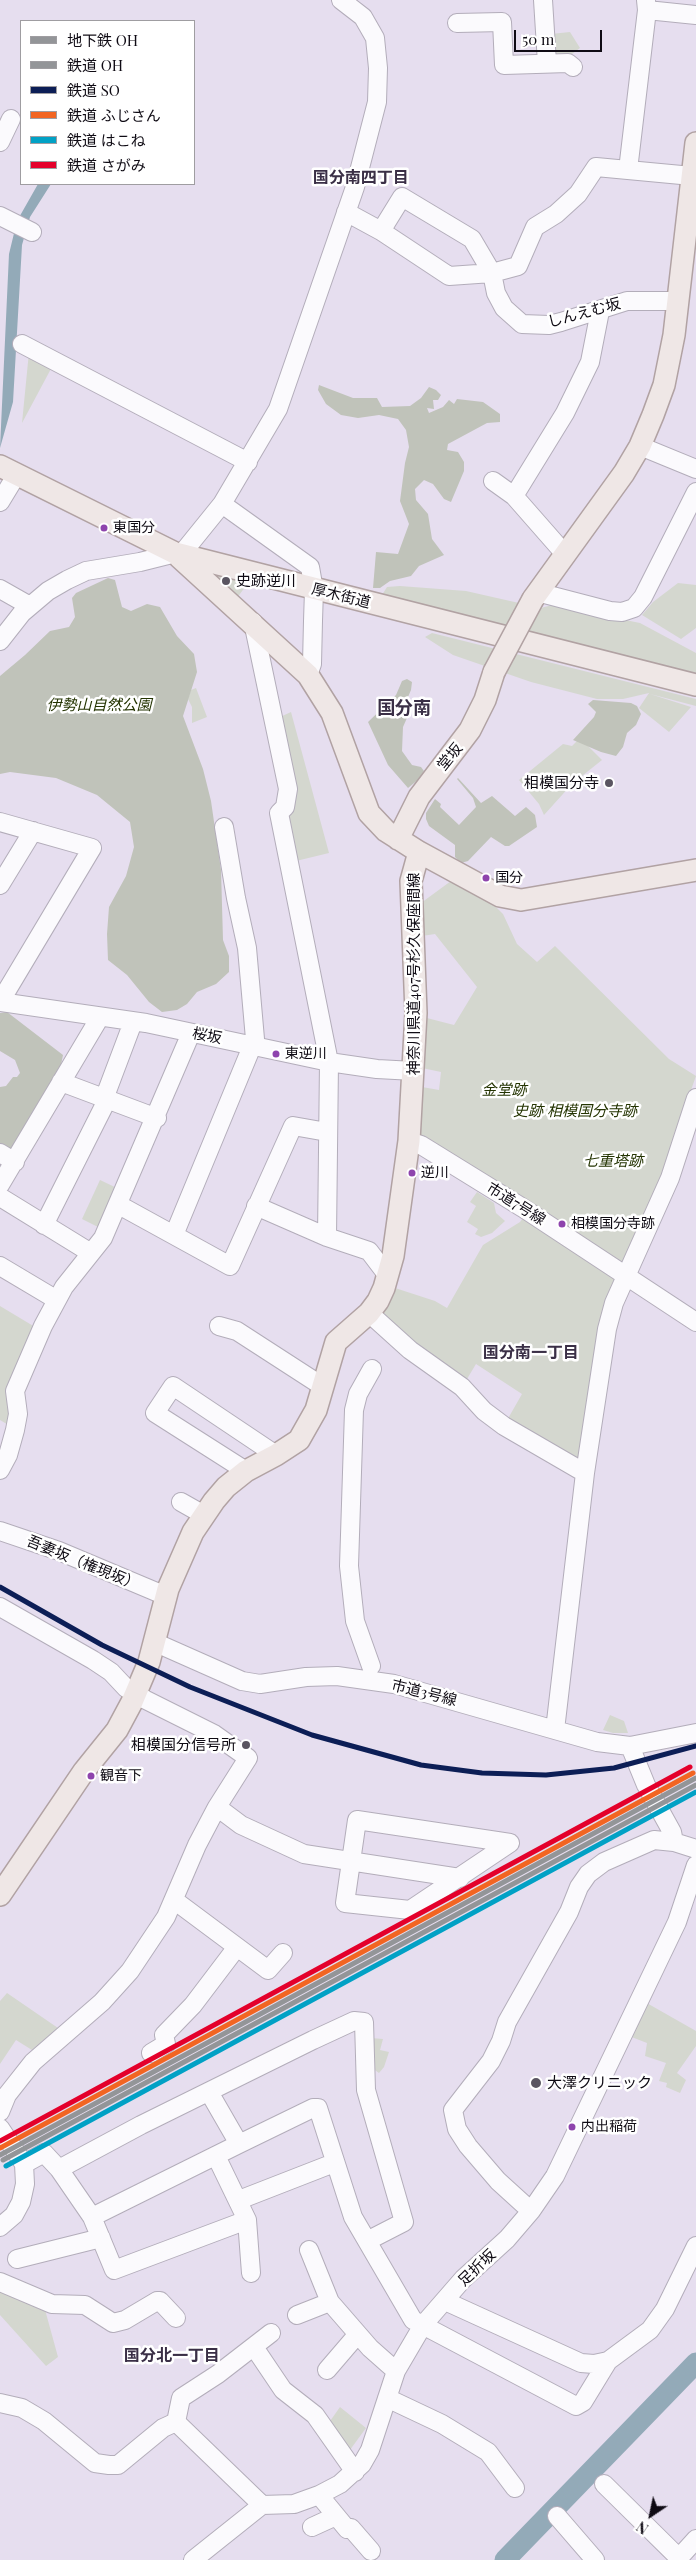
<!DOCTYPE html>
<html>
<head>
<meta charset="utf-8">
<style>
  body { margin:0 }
  #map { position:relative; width:696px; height:2560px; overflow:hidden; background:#e6deef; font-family:"Playfair Display","Noto Sans JP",serif }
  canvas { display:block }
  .legend { position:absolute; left:20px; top:20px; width:175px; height:165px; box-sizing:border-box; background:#fff; border:1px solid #9f9da1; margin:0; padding:6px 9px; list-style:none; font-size:15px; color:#0f0b14 }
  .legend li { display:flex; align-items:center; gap:10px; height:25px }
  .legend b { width:25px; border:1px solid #9f9da1 }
  .north { position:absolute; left:626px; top:2490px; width:50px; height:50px; -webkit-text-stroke:4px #fff; paint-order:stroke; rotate:214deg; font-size:14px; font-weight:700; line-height:20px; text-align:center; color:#0f0b14 }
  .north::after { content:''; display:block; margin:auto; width:18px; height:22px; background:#0f0b14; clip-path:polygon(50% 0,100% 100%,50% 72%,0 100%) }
  .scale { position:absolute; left:514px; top:30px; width:88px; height:22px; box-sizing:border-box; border:2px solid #0f0b14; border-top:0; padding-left:6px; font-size:15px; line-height:18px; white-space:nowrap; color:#0f0b14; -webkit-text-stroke:4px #fff; paint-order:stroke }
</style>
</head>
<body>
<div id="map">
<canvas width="696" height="2560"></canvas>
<ul class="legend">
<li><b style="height:6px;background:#939598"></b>地下鉄 OH</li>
<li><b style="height:6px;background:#939598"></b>鉄道 OH</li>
<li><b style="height:6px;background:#0c1e56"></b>鉄道 SO</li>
<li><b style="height:6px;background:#f26522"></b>鉄道 ふじさん</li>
<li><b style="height:6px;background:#01a1c5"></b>鉄道 はこね</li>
<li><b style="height:6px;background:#e4002b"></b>鉄道 さがみ</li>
</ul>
<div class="north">N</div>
<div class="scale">50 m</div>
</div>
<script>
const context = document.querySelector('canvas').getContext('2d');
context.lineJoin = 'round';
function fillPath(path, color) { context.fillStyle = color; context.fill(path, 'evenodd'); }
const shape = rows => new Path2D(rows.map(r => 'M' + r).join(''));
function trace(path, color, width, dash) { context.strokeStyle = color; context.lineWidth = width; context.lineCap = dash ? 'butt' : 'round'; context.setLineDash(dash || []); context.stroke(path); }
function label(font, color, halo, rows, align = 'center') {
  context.font = font + ' "Playfair Display","Noto Sans JP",serif'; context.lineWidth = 5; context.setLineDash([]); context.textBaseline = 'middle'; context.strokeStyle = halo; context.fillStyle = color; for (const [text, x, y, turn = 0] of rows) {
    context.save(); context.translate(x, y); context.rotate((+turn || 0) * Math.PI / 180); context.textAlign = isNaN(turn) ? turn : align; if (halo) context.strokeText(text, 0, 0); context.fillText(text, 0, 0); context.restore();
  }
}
fillPath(shape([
  [570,32,580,48,568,57,553,57,551,34],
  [29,352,53,365,22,423],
  [208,570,248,583,237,598],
  [678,583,696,585,696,628,681,639,642,615,653,602],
  [400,586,466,591,541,608,552,605,640,623,696,653,696,673,382,595,387,587],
  [432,633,696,699,696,706,650,694,691,707,669,732,639,708,649,693,623,699,597,699,531,682,453,655,425,637],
  [196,688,207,717,192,723,192,707,188,699,191,690],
  [291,712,329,853,296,861,287,827,278,718],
  [580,738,602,760,572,784,544,815,539,804,519,780,563,744,572,746],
  [451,881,496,907,503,914,517,944,537,962,555,946,669,1059,696,1076,647,1215,578,1467,506,1422,522,1394,476,1364,464,1384,378,1313,392,1287,435,1301,447,1308,483,1245,520,1222,531,1206,421,1138,418,1132,422,1087,439,1090,441,1072,422,1068,423,1017,454,1025,477,987,435,934,422,936,421,903],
  [100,1180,119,1189,100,1228,82,1219],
  [477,1192,494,1203,496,1213,505,1221,492,1233,481,1237,475,1234,478,1229,467,1222,476,1206,470,1202],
  [0,1306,35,1327,10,1426,0,1420],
  [610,1715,624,1721,628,1733,613,1733,603,1730],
  [7,1993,58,2028,32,2050,16,2040,0,2064,0,2001],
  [645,2002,696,2031,696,2046,677,2073,686,2080,680,2093,666,2087,667,2083,659,2081,666,2063,645,2056,647,2043,629,2036],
  [371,2038,383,2039,380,2050,389,2052,384,2067,379,2073,372,2068,374,2050],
  [0,2287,44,2306,58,2357,46,2366,0,2315],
  [340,2407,366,2428,347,2454,328,2424]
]), '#d4d7cf');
fillPath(shape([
  [319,385,353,398,377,398,382,407,410,406,421,398,429,387,436,390,441,395,438,400,433,400,434,409,427,408,429,413,443,407,449,400,454,404,457,399,483,402,500,414,500,422,487,423,448,444,447,450,458,452,464,462,464,471,451,502,444,499,433,484,424,480,415,489,416,500,428,514,432,539,444,555,419,566,411,576,390,581,380,588,373,588,376,552,398,554,409,524,400,501,405,463,409,447,406,430,398,419,379,415,358,418,341,415,326,404,318,390],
  [108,578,115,580,122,607,131,611,147,604,160,607,177,636,194,654,197,672,183,716,203,769,211,801,221,870,223,940,229,956,229,972,216,984,197,992,187,1004,177,1010,162,1012,149,1002,127,975,108,960,107,934,109,907,126,876,134,847,130,822,97,795,56,778,10,772,0,774,0,676,25,655,50,631,69,627,75,617,72,598,76,593],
  [407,679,412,682,411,690,408,697,410,711,403,727,402,751,412,765,421,767,424,771,419,779,408,788,388,765,368,722,396,695,402,681],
  [593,700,631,703,637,706,641,714,636,725,627,733,623,747,616,756,601,752,573,740,594,717,596,712,588,704],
  [458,778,481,803,492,796,515,816,526,807,535,815,537,827,509,846,505,846,491,837,468,861,461,863,455,857,455,845,429,826,426,819,426,813,435,799,441,804,440,807,459,825,476,807,473,798,457,779],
  [7,1012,63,1055,60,1070,12,1155,0,1153,0,1087,6,1086,13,1077,17,1077,20,1073,15,1060,0,1051,0,1013]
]), '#c0c3ba');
fillPath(shape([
  [38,184,51,184,30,217,22,245,13,402,0,448,9,254,17,221]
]), '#93aab8');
trace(shape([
  [505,2560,696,2363]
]), '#93aab8', 21);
const minor = shape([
  [543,0,547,63],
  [647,10,696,15],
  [457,23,502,22,504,65,568,63,573,67],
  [0,142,11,119],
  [628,170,647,10,646,0],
  [346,212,381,231,449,276,492,273,518,266,535,227,556,214,578,194,596,167,692,176],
  [0,216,32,232],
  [381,231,402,197,472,239,492,273,496,293,504,308,522,324,549,325,561,322,627,301,678,301],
  [22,344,248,462],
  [640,446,696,469],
  [493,481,514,496,564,553],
  [514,496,565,413,590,362,600,311],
  [0,502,17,474],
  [222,504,310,567,314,590,313,621,312,664,308,675],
  [0,589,30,606],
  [537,592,610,611,622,612,634,608,643,597,696,492],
  [253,622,288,789,285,807,279,813,329,1062,327,1237],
  [0,641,22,613,48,591,67,580,86,571,140,562,184,551,222,504,278,409,355,187,377,102,378,68,375,38,363,17,341,0],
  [0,822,92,848,0,1002],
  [0,885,33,831],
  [0,1002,146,1023,329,1062,377,1069,414,1071],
  [61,1082,157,1118],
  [409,1141,421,1145,523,1208,696,1322],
  [0,1153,15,1162],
  [0,1185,100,1017],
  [0,1197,91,1253],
  [119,1205,230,1266,293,1126,327,1132],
  [256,1206,327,1237,369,1251,388,1276],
  [44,1225,107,1100,107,1091,133,1022],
  [174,1235,255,1039,247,948,236,898,224,827],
  [0,1266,57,1300],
  [369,1313,410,1350,462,1387,484,1411,504,1426,585,1473],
  [219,1326,237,1331,322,1386],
  [0,1470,8,1455,15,1430,18,1414,15,1391,43,1326,64,1287,103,1238,191,1033],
  [246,1471,155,1413,173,1386,276,1455],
  [181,1502,204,1515],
  [0,1531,59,1551,166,1596],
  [0,1607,93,1660,111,1672,126,1688,146,1700,214,1734,248,1758,217,1807,197,1845,166,1917,130,1971,102,2002,33,2062,7,2095,0,2112],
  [154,1642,242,1681,260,1684,306,1677,337,1676,394,1684,597,1742,630,1746,696,1733],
  [371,1666,355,1621,349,1566,354,1410,358,1394,372,1369],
  [555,1730,585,1473,607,1329,614,1303,670,1178,696,1098],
  [630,1746,646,1785,672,1832,674,1842],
  [217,1807,241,1825,304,1854,460,1878],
  [357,1820,497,1841,510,1843,410,1910,345,1903,357,1820],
  [174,1900,268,1970,283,1953],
  [151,2053,166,2044,164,2035,193,2005,237,1947],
  [209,2092,239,2144],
  [0,2128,24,2164,25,2184,21,2202,14,2215,0,2227],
  [216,2156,247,2220,251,2273],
  [24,2164,44,2153,59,2169,92,2217,114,2270,247,2220],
  [59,2169,141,2125,313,2040,354,2021,364,2022,366,2090,404,2222,367,2241],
  [239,2200,334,2163],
  [531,2211,498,2181,468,2146,457,2129,453,2110,491,2061,501,2041,507,2022,569,1912,579,1887,588,1874,604,1862,654,1840,674,1842,696,1849],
  [92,2217,239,2144,313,2108,318,2108,353,2217,413,2320,576,2406,583,2402,608,2361,650,2330,665,2309,696,2246],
  [309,2250,330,2302,370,2348,396,2371],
  [17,2259,101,2238],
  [0,2282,52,2304,85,2305,113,2323,125,2320,157,2301,160,2301,176,2318],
  [445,2301,581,2363,594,2364,608,2361],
  [297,2315,330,2302],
  [254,2347,283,2390,315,2415,355,2472],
  [327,2370,357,2335],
  [387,2398,442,2424,488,2452,515,2488],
  [0,2403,22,2408,44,2421,95,2463,109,2465,118,2465,163,2428,176,2422,262,2505],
  [176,2422,181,2398,218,2374,271,2333],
  [604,2484,679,2558],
  [319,2495,347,2529,351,2528,371,2551],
  [557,2516,595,2560],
  [312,2527,336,2516],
  [193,2560,262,2505,294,2504,319,2495,340,2484,362,2464,370,2450,396,2371,423,2325,463,2279,507,2239,531,2211,555,2176,677,1922,696,1865],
  [677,2560,696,2539]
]);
const major = shape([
  [0,466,175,553,696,685],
  [179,557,308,675,332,713,369,813,386,831,419,852,500,896,521,900,696,870],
  [533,599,624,473,640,446,653,415,664,385,674,335,696,143],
  [398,839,419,797,470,730,485,700,494,672],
  [0,1895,84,1771,117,1730,132,1702,149,1662,168,1589,193,1532,214,1501,226,1487,246,1471,276,1455,299,1440,316,1410,336,1342,369,1313,378,1301,384,1288,393,1256,409,1141,416,1013,411,881,419,852]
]);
trace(minor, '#b3adba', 20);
trace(major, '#b1a2a3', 24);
trace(minor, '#fbfafd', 18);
trace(major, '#efe7e6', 21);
const majorBridge = shape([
  [494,672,533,599]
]);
trace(majorBridge, '#b1a2a3', 24, []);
trace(majorBridge, '#efe7e6', 21);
trace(shape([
  [3,2160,696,1785]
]), '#939598', 5);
trace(shape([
  [0,1587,102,1645,190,1687,312,1735,421,1765,482,1773,546,1775,614,1768,696,1746]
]), '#0c1e56', 5);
trace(shape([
  [0,2148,693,1773]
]), '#f26522', 5);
trace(shape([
  [6,2166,696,1792]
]), '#01a1c5', 5);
trace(shape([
  [0,2141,690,1767]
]), '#e4002b', 5);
trace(shape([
  [0,2155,696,1778]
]), '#939598', 5);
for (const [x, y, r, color] of [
  [104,528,4.5,"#8e44ad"],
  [226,581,5,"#5a5561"],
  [609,783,5,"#5a5561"],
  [486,878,4.5,"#8e44ad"],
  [276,1054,4.5,"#8e44ad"],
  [412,1173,4.5,"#8e44ad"],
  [562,1224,4.5,"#8e44ad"],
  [246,1745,5,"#5a5561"],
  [91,1776,4.5,"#8e44ad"],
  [536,2083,6,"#5a5561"],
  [572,2127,4.5,"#8e44ad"]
]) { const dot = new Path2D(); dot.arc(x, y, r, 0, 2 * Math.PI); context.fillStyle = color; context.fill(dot); trace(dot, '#fff', 2); }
label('14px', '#0f0b14', '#fff', [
  ["東国分",113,528],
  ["国分",495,878],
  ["東逆川",285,1054],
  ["逆川",421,1173],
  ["相模国分寺跡",571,1224],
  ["観音下",100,1776],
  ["内出稲荷",581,2127]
], 'left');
label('15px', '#0f0b14', '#fff', [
  ["しんえむ坂",584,313,-15],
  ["厚木街道",341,596,14],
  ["堂坂",450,757,-51],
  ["神奈川県道407号杉久保座間線",414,974,-90],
  ["桜坂",207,1036,11],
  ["市道7号線",516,1204,32],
  ["吾妻坂（権現坂）",83,1563,22],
  ["市道3号線",424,1693,14],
  ["足折坂",477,2268,-44]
]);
label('15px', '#0f0b14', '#fff', [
  ["史跡逆川",236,581],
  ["相模国分寺",599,783,"right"],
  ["相模国分信号所",236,1745,"right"],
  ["大澤クリニック",547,2083]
], 'left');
label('italic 15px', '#243402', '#fff', [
  ["伊勢山自然公園",99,705],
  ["金堂跡",504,1090],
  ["史跡 相模国分寺跡",575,1111],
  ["七重塔跡",613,1161]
]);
label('bold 16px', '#3a2f46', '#fff', [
  ["国分南四丁目",361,178],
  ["国分南一丁目",531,1353],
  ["国分北一丁目",172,2356]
]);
label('bold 18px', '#3a2f46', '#fff', [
  ["国分南",404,708]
]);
</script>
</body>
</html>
